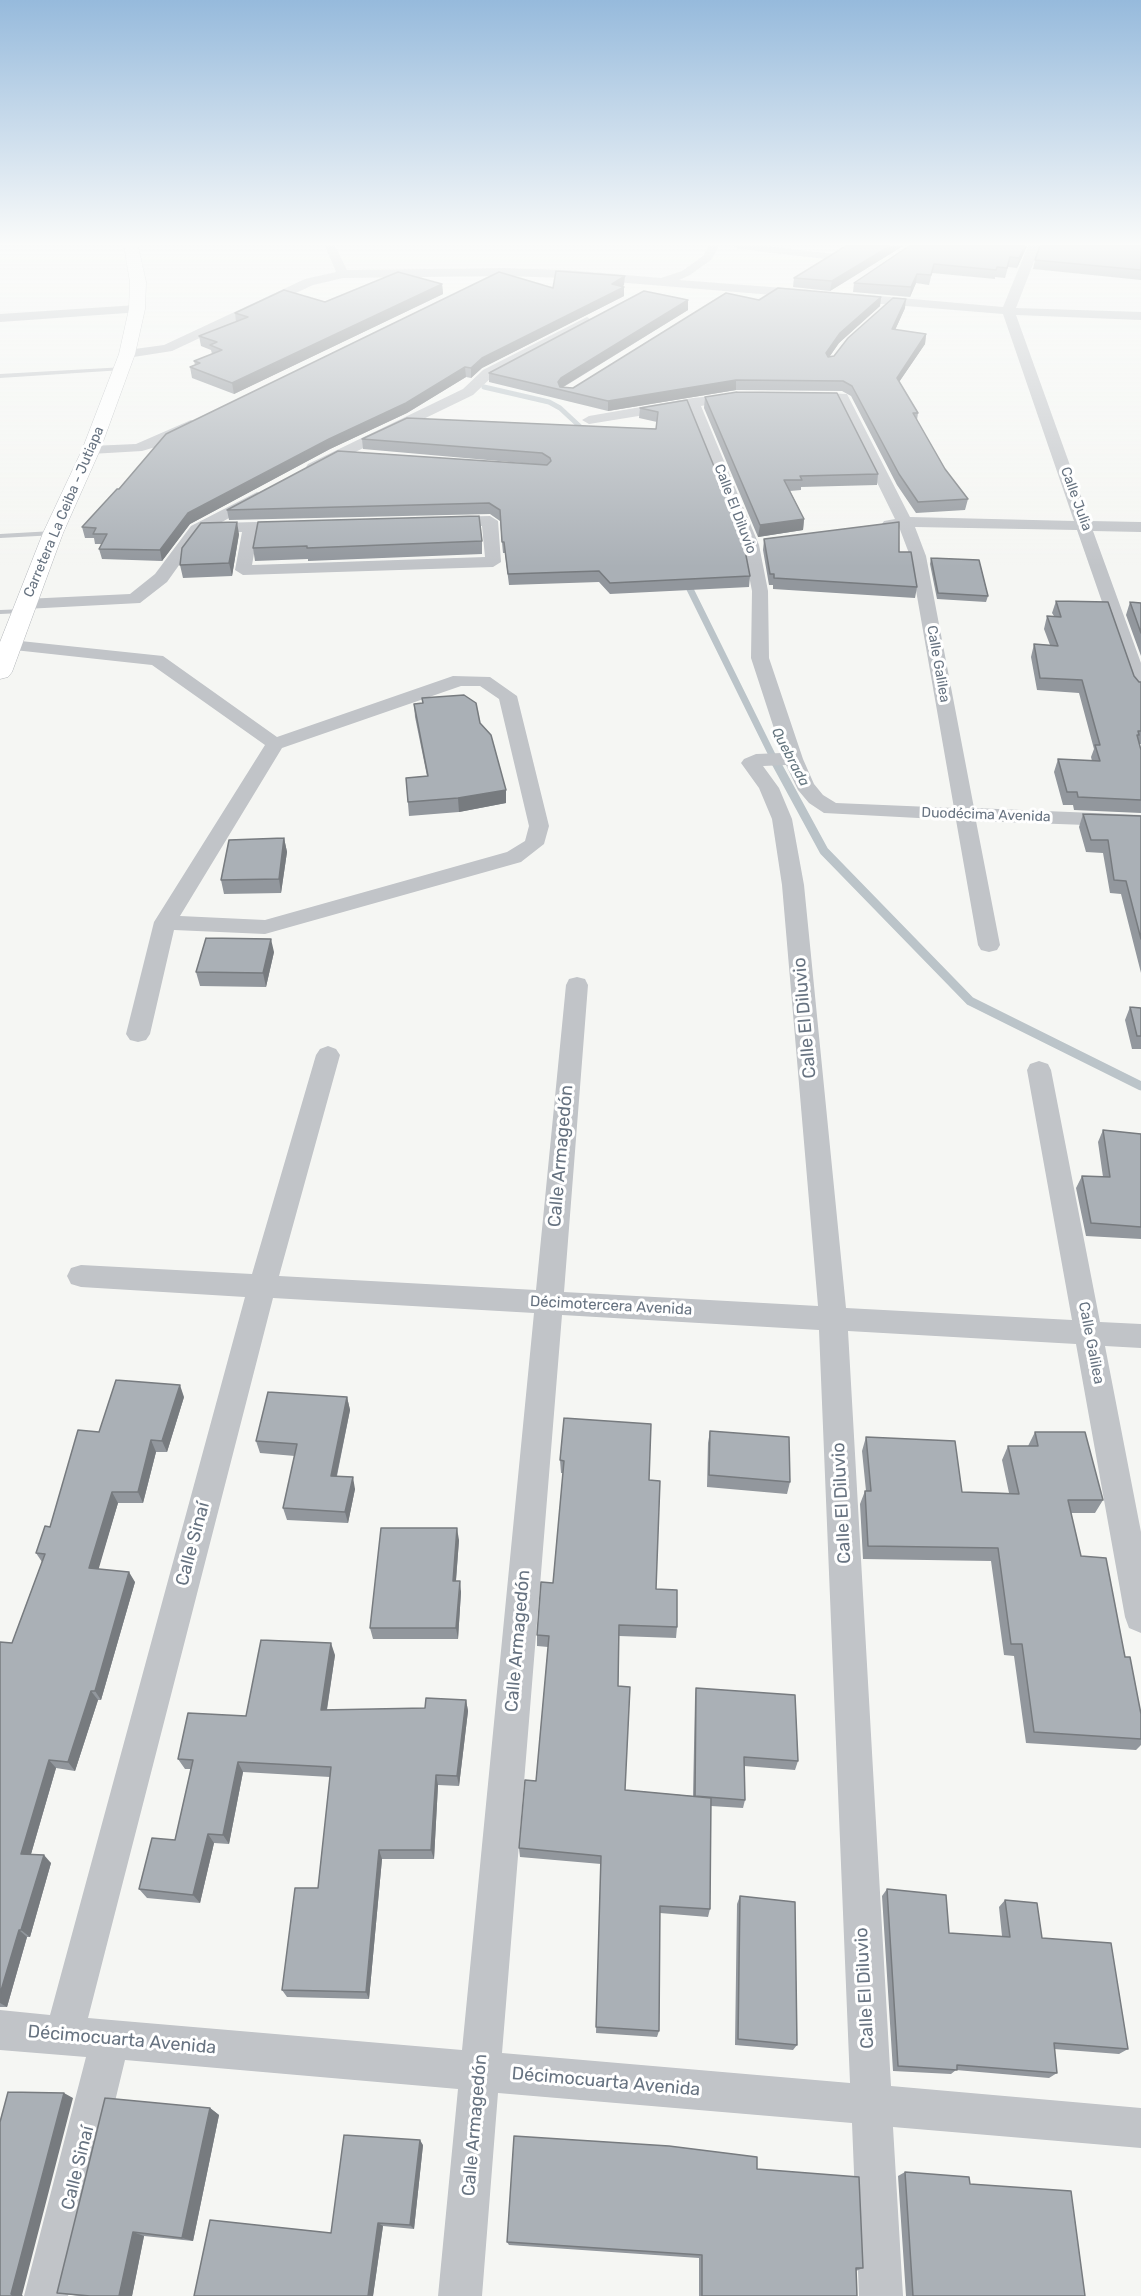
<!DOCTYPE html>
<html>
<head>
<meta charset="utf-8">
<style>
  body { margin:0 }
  canvas { display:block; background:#f5f6f3 }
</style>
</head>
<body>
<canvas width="1141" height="2296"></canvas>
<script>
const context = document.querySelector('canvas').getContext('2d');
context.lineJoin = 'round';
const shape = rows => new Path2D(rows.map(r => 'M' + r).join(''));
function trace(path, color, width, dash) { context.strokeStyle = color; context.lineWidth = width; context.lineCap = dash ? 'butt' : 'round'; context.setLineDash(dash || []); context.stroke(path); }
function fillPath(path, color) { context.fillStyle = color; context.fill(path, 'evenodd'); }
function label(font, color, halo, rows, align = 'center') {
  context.font = font + ' Rubik,sans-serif'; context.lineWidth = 6; context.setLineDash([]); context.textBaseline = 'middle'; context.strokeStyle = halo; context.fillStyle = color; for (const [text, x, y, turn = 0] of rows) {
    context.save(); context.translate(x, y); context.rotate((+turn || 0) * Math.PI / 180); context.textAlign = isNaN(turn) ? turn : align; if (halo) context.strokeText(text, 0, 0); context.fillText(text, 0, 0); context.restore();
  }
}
trace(shape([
  [484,387,549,402,560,408,588,434]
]), '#bbc4c9', 5);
trace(shape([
  [685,579,775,761]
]), '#bbc4c9', 7);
trace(shape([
  [774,759,824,851,970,1001,1141,1086]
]), '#bbc4c9', 9);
const primary = shape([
  [124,246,138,246,146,282,145,309,135,354,100,450,63,533,12,672,8,677,0,679,0,642,43,533,82,450,119,354,129,309,130,282,124,246]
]);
trace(primary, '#b3b6ba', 1);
fillPath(shape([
  [125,367,125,369,123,370,0,378,0,374,125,367],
  [53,531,56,531,56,535,0,538,0,534,53,531],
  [25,609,25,613,22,613,0,614,0,610,25,609]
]), '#c1c4c8');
fillPath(shape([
  [325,246,335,246,347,270,504,268,567,270,661,278,682,271,703,256,709,246,719,246,711,260,690,275,679,280,809,290,815,294,809,298,567,278,504,276,343,278,313,285,172,351,127,358,120,354,127,350,164,345,305,279,336,272,325,246],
  [733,246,766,246,834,254,840,257,834,260,739,249,733,246],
  [1028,246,1040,246,1016,308,1141,312,1141,320,1016,315,1090,521,1141,522,1141,532,1093,531,1141,663,1141,693,1135,692,1132,688,1077,530,915,527,926,556,974,808,1141,815,1141,827,976,821,1000,945,997,950,989,952,981,950,978,945,956,820,824,813,809,803,798,790,786,765,763,766,779,788,792,819,804,885,846,1308,1072,1320,1027,1070,1030,1064,1039,1061,1048,1064,1051,1070,1100,1322,1141,1324,1141,1348,1105,1346,1141,1532,1141,1633,1129,1628,1125,1617,1076,1344,848,1331,891,2086,1141,2108,1141,2148,893,2127,903,2296,859,2296,852,2123,498,2093,482,2296,438,2296,458,2089,125,2060,68,2296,24,2296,86,2057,0,2050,0,2010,50,2015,245,1297,81,1287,71,1284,67,1276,71,1268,81,1265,252,1274,316,1055,320,1049,328,1046,336,1049,340,1055,279,1276,536,1290,566,985,569,979,577,977,585,979,588,985,564,1292,818,1306,782,885,772,819,759,788,741,763,744,759,756,754,782,753,751,658,752,591,743,545,688,408,589,424,582,420,589,416,693,398,742,393,744,396,742,399,701,406,759,545,768,591,769,658,803,759,814,784,823,795,836,803,954,808,910,556,899,527,890,529,882,524,884,521,895,519,837,401,804,400,797,396,804,392,847,394,910,517,1074,521,1003,314,845,301,839,297,845,293,1003,307,1028,246],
  [273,1298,534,1313,462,2050,88,2018,273,1298],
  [562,1315,819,1330,850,2083,502,2053,562,1315],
  [137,305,141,306,143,309,141,312,0,322,0,314,137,305],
  [587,317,593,321,591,324,493,376,473,395,318,470,313,471,306,467,308,464,463,389,483,370,587,317],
  [191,420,198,424,196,427,159,446,142,451,91,454,84,450,91,446,136,444,191,420],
  [257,492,262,494,265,497,262,500,220,523,290,521,298,526,290,531,258,531,252,565,485,557,482,526,446,527,438,522,446,517,490,516,498,521,501,562,493,567,243,575,235,570,242,532,202,533,167,582,140,603,25,609,19,608,17,604,19,600,25,599,130,594,155,574,191,526,257,492],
  [11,640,163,656,277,737,453,676,490,677,517,696,549,826,544,844,521,862,265,934,174,930,150,1034,146,1040,138,1042,130,1040,126,1034,154,922,265,745,152,665,5,649,2,645,5,641,11,640],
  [461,686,480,686,499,699,529,826,525,841,507,852,265,920,180,916,282,748,461,686]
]), '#c1c4c8');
fillPath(primary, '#fff');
fillPath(shape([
  [844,246,903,246,830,291,793,287,794,278,844,247],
  [907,246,1027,246,1017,268,1008,267,1005,278,995,277,995,279,932,273,929,285,916,283,910,297,853,292,854,283,908,246],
  [1141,246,1141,280,1033,269,1035,260],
  [442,284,443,294,234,394,192,378,190,367,195,365,194,361,212,354,211,350,201,346,199,336,236,322,235,313,325,302],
  [624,285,623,286,624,287,624,296,482,368,471,378,466,377,407,413,330,449,190,524,162,561,102,559,99,549,102,544,95,544,94,538,85,538,82,527,119,489,553,288],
  [881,297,880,306,839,343,830,356,834,356,905,308,895,330,926,334,925,344,899,382,918,413,917,420,945,469,968,499,965,510,916,513,897,485,851,396,842,391,736,390,608,411,489,382,489,373,688,300,688,310,562,388,573,388,759,300],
  [705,397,878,474,877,485,801,487,801,490,790,491,804,519,803,530,758,537,704,408],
  [687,400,750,576,749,587,610,594,599,582,509,585,505,553,503,553,500,521,490,514,229,520,227,510,544,465,363,449,362,439,656,429,657,422,639,418,640,408],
  [258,522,482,541,482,554,308,561,308,559,255,561,253,548],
  [239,534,232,576,183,578,180,565],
  [764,539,899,552,917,587,915,598,773,589,773,585,769,585,763,550],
  [931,558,988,596,986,602,937,599,930,564],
  [1056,601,1139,682,1141,682,1141,744,1139,744,1141,750,1141,813,1074,810,1073,805,1063,805,1054,772,1058,759,1092,761,1091,757,1094,749,1079,693,1037,690,1031,657,1034,644,1050,645,1044,629,1047,616,1054,616,1052,613],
  [1130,602,1141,603,1141,656,1126,615],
  [414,704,480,723,506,790,506,803,459,812,409,816,406,778,427,776,415,717],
  [1083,814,1141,816,1141,973,1121,894,1110,893,1103,853,1086,852,1079,827],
  [284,838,287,852,281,893,224,894,221,880],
  [274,952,266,987,200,986,196,972],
  [1130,1007,1141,1008,1141,1049,1132,1049,1125,1020],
  [1103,1130,1141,1134,1141,1239,1086,1236,1076,1188,1082,1176,1103,1177,1098,1142],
  [184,1397,167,1452,156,1452,143,1503,118,1503,98,1569,135,1582,101,1700,98,1700,75,1771,56,1768,31,1854,51,1863,30,1937,27,1937,7,2007,0,2007,0,1642,12,1643,42,1562,36,1553,99,1432],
  [347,1397,350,1410,337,1476,355,1489,348,1523,287,1520,283,1508,295,1456,260,1453,256,1441],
  [564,1418,649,1480,656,1589,677,1627,676,1638,619,1636,618,1686,625,1790,693,1796,695,1697,696,1688,798,1761,795,1770,744,1766,745,1800,743,1808,711,1806,710,1909,708,1917,660,1913,659,2031,657,2037,596,2033,601,1864,520,1857,519,1848,536,1781,548,1647,537,1646,537,1635,553,1583,563,1473,561,1473,560,1460],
  [710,1431,790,1482,787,1494,707,1487,708,1443],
  [1035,1432,1103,1500,1095,1513,1071,1513,1081,1556,1125,1657,1141,1714,1141,1745,1136,1750,1026,1743,1014,1656,1004,1655,991,1561,863,1559,860,1504,865,1491,866,1491,862,1451,866,1437,962,1492,1009,1493,1002,1460,1008,1446,1028,1446],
  [459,1540,456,1581,461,1592,458,1639,373,1639,370,1628],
  [335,1655,327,1710,425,1708,466,1700,468,1711,459,1786,438,1785,434,1859,382,1859,369,1999,287,1997,282,1990,318,1888,330,1777,243,1772,229,1844,214,1843,200,1903,147,1898,139,1889,175,1840,191,1769,185,1769,178,1759,246,1716],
  [887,1889,949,1933,1002,1936,999,1907,1005,1900,1042,1938,1128,2049,1119,2054,1054,2049,1057,2073,1049,2078,956,2070,951,2074,893,2071,882,1896],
  [740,1896,797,2045,793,2050,735,2045,737,1904],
  [210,2108,219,2115,193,2241,144,2236,132,2296,80,2296,57,2293],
  [423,2145,414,2229,383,2226,373,2296,194,2296,331,2233],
  [757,2169,863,2268,856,2271,857,2296,699,2296,699,2258,509,2245,507,2242],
  [905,2172,970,2184,1085,2296,906,2296,898,2176]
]), '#92979d');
fillPath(shape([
  [890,246,903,246,830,291,832,281],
  [1025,246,1027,246,1017,268,1019,258],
  [917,274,916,283,910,297,911,287],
  [625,276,624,285,615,291,624,287,624,296,482,368,471,378,471,368,482,358],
  [442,284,443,294,234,394,232,383],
  [881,297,880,306,839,343,825,363,826,353,840,333],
  [906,299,905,308,891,339,892,329],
  [688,300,688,310,561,388,558,382,561,378],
  [926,334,925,344,895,388,897,378],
  [465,367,466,377,407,413,330,449,190,524,162,561,160,550,188,513],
  [736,380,736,390,608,411,608,401],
  [804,519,803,530,758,537,760,525],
  [237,522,239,534,232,576,229,563],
  [506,790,506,803,459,812,458,798],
  [284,838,287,852,281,893,279,879],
  [271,939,274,952,266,987,263,973],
  [180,1385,184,1397,167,1452,162,1441],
  [347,1397,350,1410,334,1488,331,1476],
  [151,1440,156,1452,143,1503,138,1492],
  [353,1477,355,1489,348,1523,345,1512],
  [112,1492,118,1503,96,1578,89,1568],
  [457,1528,459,1540,455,1592,453,1581],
  [129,1572,135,1582,101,1700,95,1691],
  [460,1581,461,1592,458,1639,456,1628],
  [331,1643,335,1655,325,1721,321,1710],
  [91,1691,98,1700,75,1771,68,1762],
  [466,1700,468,1711,459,1786,457,1776],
  [49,1760,56,1768,29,1861,21,1854],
  [238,1762,243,1772,229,1844,223,1835],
  [436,1775,438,1785,434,1859,431,1850],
  [208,1834,214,1843,200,1903,193,1895],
  [379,1850,382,1859,369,1999,366,1992],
  [44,1855,51,1863,30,1937,21,1930],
  [19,1930,27,1937,7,2007,0,2003,0,1994],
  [64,2093,73,2098,22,2295,23,2296,16,2296,11,2294],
  [210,2108,219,2115,193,2241,182,2238],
  [420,2140,423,2145,414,2229,410,2225],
  [378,2223,383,2226,373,2296,368,2296],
  [133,2232,144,2236,132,2296,119,2296]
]), '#777b7f');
const building = shape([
  [846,246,890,246,832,281,794,278,846,246],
  [909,246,1025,246,1019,258,1010,257,1007,268,997,267,996,270,934,264,931,275,917,274,911,287,854,283,909,246],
  [1040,246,1141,246,1141,270,1035,260,1040,246],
  [556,271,625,276,612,284,624,287,482,358,471,368,465,367,406,403,329,439,188,513,160,550,99,549,107,534,93,534,96,528,82,527,117,489,119,489,166,434,499,272,553,288,556,271],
  [398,272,442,284,232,383,190,367,200,363,194,361,222,350,210,345,217,342,199,336,248,317,235,313,284,290,325,302,398,272],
  [778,288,881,297,840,333,826,353,828,357,834,356,848,338,893,298,906,299,892,329,926,334,897,378,918,413,913,413,945,469,968,499,918,502,899,474,852,386,843,381,736,380,608,401,489,373,644,291,688,300,561,378,558,382,560,387,573,388,726,293,759,300,778,288],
  [737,392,837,393,878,474,800,476,802,480,784,480,804,519,760,525,705,397,737,392],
  [687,400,742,535,750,576,610,583,599,571,508,574,504,542,502,542,500,510,489,503,227,510,338,451,547,465,551,461,550,458,542,453,362,439,407,418,656,429,658,412,640,408,687,400],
  [479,516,482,541,307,548,307,546,253,548,258,522,479,516],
  [237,522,229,563,180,565,182,548,201,523,237,522],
  [899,522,899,552,911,552,917,587,774,578,774,574,770,574,764,539,899,522],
  [931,558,979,560,988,596,938,593,931,558],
  [1056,601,1108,602,1134,676,1139,682,1141,682,1141,731,1138,731,1139,735,1137,735,1141,750,1141,800,1078,797,1077,792,1067,792,1058,759,1100,761,1095,745,1100,745,1082,680,1040,678,1034,644,1058,646,1047,616,1061,617,1056,601],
  [1130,602,1141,603,1141,633,1130,602],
  [464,695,476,703,480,723,491,735,506,790,458,798,408,802,406,778,428,776,414,704,423,703,422,698,464,695],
  [1083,814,1141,816,1141,939,1126,881,1114,880,1108,840,1091,840,1083,814],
  [284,838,279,879,221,880,229,840,284,838],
  [206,938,271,939,263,973,196,972,206,938],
  [1130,1007,1141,1008,1141,1036,1137,1036,1130,1007],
  [1103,1130,1141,1134,1141,1227,1091,1223,1082,1176,1110,1177,1103,1130],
  [116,1380,180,1385,162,1441,151,1440,138,1492,112,1492,89,1568,129,1572,95,1691,91,1691,68,1762,49,1760,21,1854,44,1855,21,1930,19,1930,0,1994,0,1642,12,1643,45,1554,36,1553,45,1526,50,1527,78,1430,99,1432,116,1380],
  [268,1392,347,1397,331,1476,353,1477,345,1512,283,1508,297,1444,256,1441,268,1392],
  [564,1418,651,1424,649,1480,660,1481,656,1589,677,1590,677,1627,619,1625,618,1686,630,1687,625,1790,711,1798,710,1909,660,1906,659,2031,596,2027,601,1856,519,1848,525,1780,536,1781,549,1636,537,1635,541,1582,553,1583,564,1461,560,1460,564,1418],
  [710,1431,789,1437,790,1482,709,1475,710,1431],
  [1035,1432,1085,1432,1103,1500,1068,1500,1081,1556,1106,1558,1125,1657,1130,1657,1141,1714,1141,1739,1034,1732,1022,1644,1011,1644,998,1548,868,1546,865,1491,871,1491,866,1437,955,1441,962,1492,1019,1494,1008,1446,1038,1446,1035,1432],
  [381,1528,457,1528,453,1581,460,1581,456,1628,370,1628,381,1528],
  [261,1640,331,1643,321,1710,425,1708,426,1698,466,1700,457,1776,436,1775,431,1850,379,1850,366,1992,282,1990,295,1888,318,1888,331,1767,238,1762,223,1835,208,1834,193,1895,139,1889,152,1838,175,1840,193,1760,178,1759,188,1713,246,1716,261,1640],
  [696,1688,795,1695,798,1761,744,1757,745,1800,695,1796,696,1688],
  [887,1889,946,1895,949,1933,1010,1937,1005,1900,1037,1903,1042,1938,1111,1943,1128,2049,1054,2043,1057,2073,957,2065,957,2070,898,2066,887,1889],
  [740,1896,795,1902,797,2045,738,2039,740,1896],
  [8,2092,64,2093,11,2294,16,2296,0,2296,0,2122,8,2092],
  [105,2098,210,2108,182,2238,133,2232,119,2296,90,2296,57,2293,105,2098],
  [344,2135,420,2140,410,2225,378,2223,368,2296,194,2296,210,2220,331,2233,344,2135],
  [514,2136,669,2146,757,2157,757,2169,859,2177,863,2268,856,2268,857,2296,702,2296,702,2255,507,2242,514,2136],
  [905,2172,969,2177,970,2184,1071,2191,1085,2296,913,2296,905,2172]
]);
fillPath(building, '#aab0b6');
trace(building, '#777b7f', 1.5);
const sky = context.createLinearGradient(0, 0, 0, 567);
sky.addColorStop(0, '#96badc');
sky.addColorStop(0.43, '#fafbfa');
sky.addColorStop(1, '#fafbfa00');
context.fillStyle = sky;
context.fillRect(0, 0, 1141, 567);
label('14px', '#677381', '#fff', [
  ["Calle Julia",1076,499,70],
  ["Calle El Diluvio",735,509,69],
  ["Carretera La Ceiba - Jutiapa",64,512,-67],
  ["Calle Galilea",938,664,80],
  ["Duodécima Avenida",986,815,2]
]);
label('italic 14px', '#63747e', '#fff', [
  ["Quebrada",790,757,62]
]);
label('15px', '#677381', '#fff', [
  ["Décimotercera Avenida",611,1306,3],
  ["Calle Galilea",1091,1343,79]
]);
label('18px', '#677381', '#fff', [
  ["Calle El Diluvio",805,1018,-95],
  ["Calle Armagedón",561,1156,-85],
  ["Calle El Diluvio",842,1503,-93],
  ["Calle Sinaí",193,1544,-75],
  ["Calle Armagedón",518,1641,-85],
  ["Calle El Diluvio",865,1988,-93],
  ["Décimocuarta Avenida",122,2040,5],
  ["Décimocuarta Avenida",606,2082,5],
  ["Calle Armagedón",475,2125,-85],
  ["Calle Sinaí",78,2168,-76]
]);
</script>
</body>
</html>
